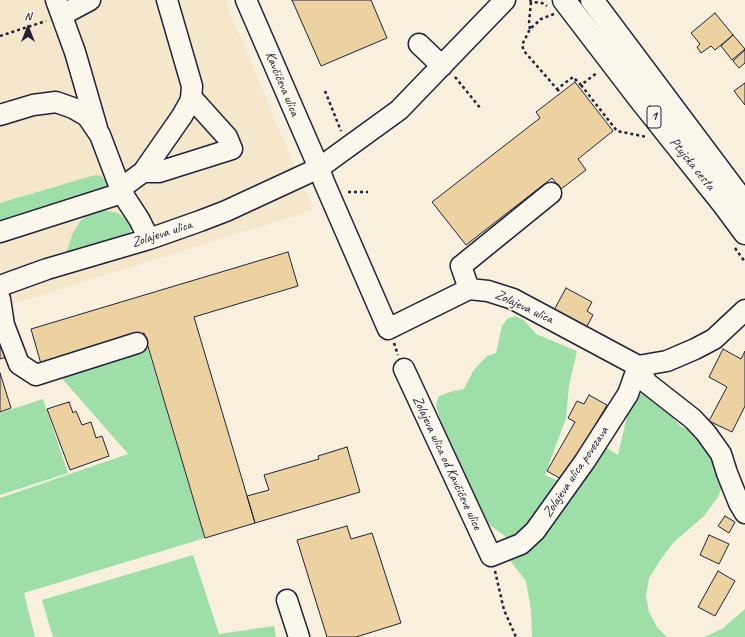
<!DOCTYPE html>
<html>
<head>
<meta charset="utf-8">
<style>
  body { margin:0 }
  #map { position:relative; width:745px; height:637px; overflow:hidden; background:#f8f0dd; font-family:Caveat,sans-serif }
  canvas { display:block }
  .north { position:absolute; left:8px; top:8px; width:40px; height:40px; -webkit-text-stroke:3px #fbf7ec; paint-order:stroke; rotate:0deg; font-size:11px; font-weight:700; line-height:16px; text-align:center; color:#22223b }
  .north::after { content:''; display:block; margin:auto; width:14px; height:18px; background:#22223b; clip-path:polygon(50% 0,100% 100%,50% 72%,0 100%) }
</style>
</head>
<body>
<div id="map">
<canvas width="745" height="637"></canvas>
<div class="north">N</div>
</div>
<script>
const context = document.querySelector('canvas').getContext('2d');
context.lineJoin = 'round';
function fillPath(path, color) { context.fillStyle = color; context.fill(path, 'evenodd'); }
const shape = rows => new Path2D(rows.map(r => 'M' + r).join(''));
function trace(path, color, width, dash) { context.strokeStyle = color; context.lineWidth = width; context.lineCap = dash ? 'butt' : 'round'; context.setLineDash(dash || []); context.stroke(path); }
function label(font, color, halo, rows, align = 'center') {
  context.font = font + ' Caveat,sans-serif'; context.lineWidth = 4; context.setLineDash([]); context.textBaseline = 'middle'; context.strokeStyle = halo; context.fillStyle = color; for (const [text, x, y, turn = 0] of rows) {
    context.save(); context.translate(x, y); context.rotate((+turn || 0) * Math.PI / 180); context.textAlign = isNaN(turn) ? turn : align; if (halo) context.strokeText(text, 0, 0); context.fillText(text, 0, 0); context.restore();
  }
}
fillPath(shape([
  [0,0,225,0,313,210,0,308]
]), '#f5e7cb');
fillPath(shape([
  [95,175,101,176,105,180,108,184,108,187,0,223,0,203],
  [102,210,118,213,128,221,131,227,130,234,66,253,73,233,81,220,95,211],
  [515,316,524,320,536,334,577,351,569,386,566,418,545,475,574,488,603,445,618,455,631,398,644,393,655,395,679,425,705,439,725,480,718,497,704,516,674,542,661,559,649,578,646,596,649,612,657,627,667,637,532,637,531,610,526,581,511,562,506,537,487,523,445,436,436,405,439,396,450,392,464,389,473,371,487,356,496,353,502,326,507,319],
  [147,346,205,538,24,593,35,637,0,637,0,498,128,454,60,376],
  [43,399,68,473,0,495,0,413],
  [193,555,219,634,274,626,276,637,53,637,42,600],
  [745,609,745,637,704,637,722,629]
]), '#9edfa9');
const building = shape([
  [292,0,371,0,387,38,321,66,292,0],
  [715,13,733,35,715,50,711,46,701,53,697,47,700,44,691,33,715,13],
  [733,35,745,49,732,60,721,46,733,35],
  [745,50,745,63,739,68,733,61,745,50],
  [575,82,613,131,578,159,586,170,561,189,552,178,466,245,432,202,540,118,536,112,575,82],
  [745,83,745,105,734,91,745,83],
  [288,252,298,286,194,317,255,523,205,538,144,333,41,364,31,329,288,252],
  [566,288,592,302,587,311,593,315,585,330,553,312,566,288],
  [0,340,9,356,0,359,0,340],
  [723,349,741,359,745,351,745,406,732,432,709,421,727,387,709,377,723,349],
  [0,373,11,408,0,412,0,373],
  [589,395,607,405,563,480,547,471,575,422,568,418,577,401,584,404,589,395],
  [69,402,73,413,76,411,82,425,91,422,96,438,102,436,109,456,70,470,47,409,69,402],
  [347,447,360,492,255,523,247,496,269,490,264,475,319,459,318,456,347,447],
  [725,516,735,522,729,533,718,526,725,516],
  [347,526,351,539,372,533,401,623,356,637,327,637,297,540,347,526],
  [709,535,729,544,719,564,700,555,709,535],
  [718,571,735,581,715,616,698,607,718,571]
]);
fillPath(building, '#edd2a1');
trace(building, '#22223b', 1);
const minor = shape([
  [56,0,75,52,97,128],
  [246,0,319,168,324,182,388,329,469,289,488,291,513,299,638,366,667,361,695,349,714,339,745,310],
  [62,15,90,0],
  [419,44,442,66],
  [0,115,33,105,56,102,73,108,87,116,100,135,122,193,139,219,149,239],
  [143,172,159,172,232,149,227,137,191,97],
  [120,189,143,172,182,116,191,100,192,86,167,0],
  [0,232,122,193],
  [0,286,47,269,149,239,200,221,226,211,319,168,399,110,505,0],
  [469,289,461,266,551,193],
  [0,299,4,325,19,364,36,375,137,343],
  [638,366,647,383,693,419,706,433,721,454,727,473,739,503,745,513],
  [404,369,491,556,521,544,535,531,585,461,628,394,638,366],
  [287,600,299,637]
]);
const major = shape([
  [564,0,639,98,725,206,745,233],
  [592,0,745,204]
]);
trace(minor, '#22223b', 23);
trace(major, '#22223b', 25);
trace(shape([
  [530,0,531,2,542,3,547,6],
  [554,14,541,19,530,29,522,45,524,51,557,89,573,77,581,85,598,72],
  [530,29,529,23,531,2],
  [0,36,46,21],
  [455,77,481,109],
  [581,85,617,131,647,137],
  [557,89,561,93],
  [325,91,341,131],
  [348,192,368,192],
  [735,248,745,262],
  [394,343,398,355],
  [495,571,504,610,516,637]
]), '#22223b', 2.5, [3, 3]);
trace(minor, '#fbf7ec', 20);
trace(major, '#fbf7ec', 22);
for (const [x, y, w] of [
  [654,117,14]
]) { const box = new Path2D(); box.roundRect(x - w / 2, y - 11, w, 22, 3); context.fillStyle = '#fbf7ec'; context.fill(box); trace(box, '#22223b', 1); }
label('bold 13px', '#22223b', null, [
  ["1",654,117]
]);
label('14px', '#22223b', '#fbf7ec', [
  ["Kavčičeva ulica",282,84,67],
  ["Ptujska cesta",692,164,51],
  ["Zolajeva ulica",162,234,-18],
  ["Zolajeva ulica",524,307,25],
  ["Zolajeva ulica od Kavčičeve ulice",447,463,65],
  ["Zolajeva ulica povezava",576,472,-56]
]);
</script>
</body>
</html>
